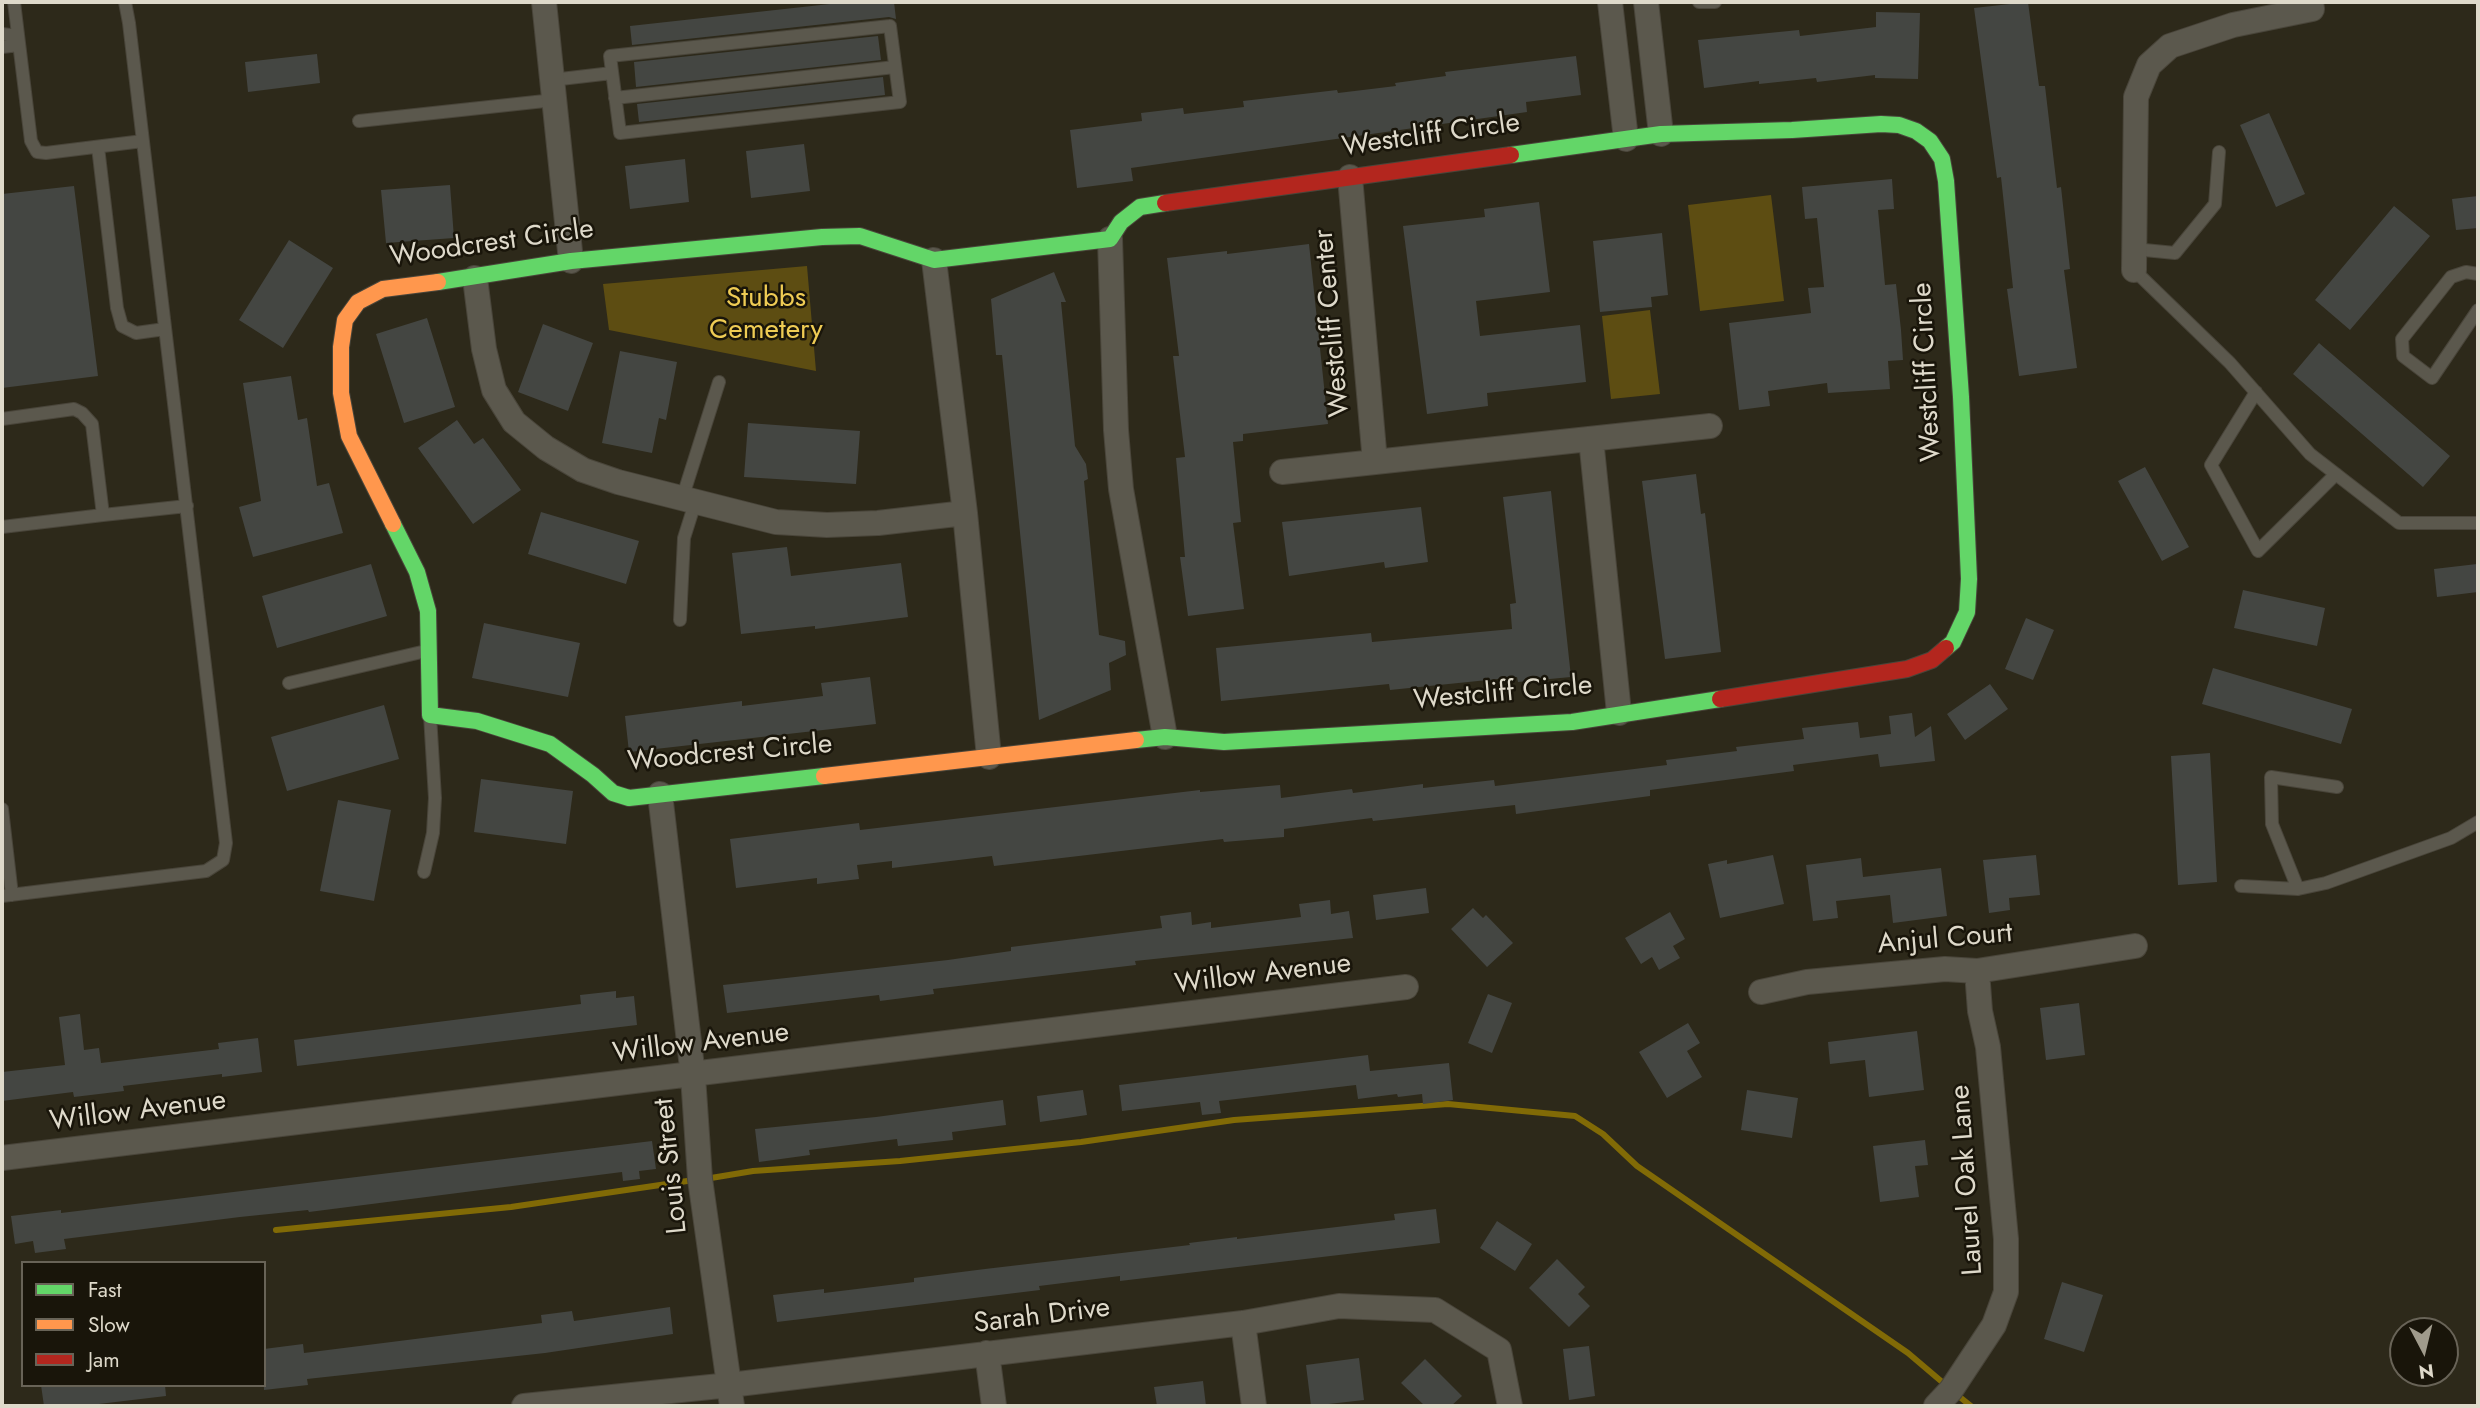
<!DOCTYPE html>
<html>
<head>
<meta charset="utf-8">
<style>
  body { margin:0 }
  #map { position:relative; width:2480px; height:1408px; overflow:hidden; background:#2d291a; font-family:Jost,sans-serif }
  canvas { display:block }
  .frame { position:absolute; inset:0; border:4px solid #ded9ca; pointer-events:none }
  .legend { position:absolute; left:21px; top:1261px; width:245px; height:126px; box-sizing:border-box; background:#19150a; border:2px solid #686357; margin:0; padding:9px 12px; list-style:none; font-size:21px; color:#ded9ca }
  .legend li { display:flex; align-items:center; gap:14px; height:35px }
  .legend b { width:35px; border:2px solid #686357 }
  .north { position:absolute; left:2389px; top:1317px; width:70px; height:70px; box-sizing:border-box; background:#19150a; border:2px solid #686357; border-radius:50%; rotate:173deg; font-size:19px; font-weight:700; line-height:28px; text-align:center; color:#ded9ca }
  .north::after { content:''; display:block; margin:auto; width:24px; height:32px; background:#a09b8c; clip-path:polygon(50% 0,100% 100%,50% 72%,0 100%) }
</style>
</head>
<body>
<div id="map">
<canvas width="2480" height="1408"></canvas>
<div class="frame"></div>
<ul class="legend">
<li><b style="height:9px;background:#63d668"></b>Fast</li>
<li><b style="height:9px;background:#ff974d"></b>Slow</li>
<li><b style="height:9px;background:#b3261e"></b>Jam</li>
</ul>
<div class="north">N</div>
</div>
<script>
const context = document.querySelector('canvas').getContext('2d');
context.lineJoin = 'round';
function fillPath(path, color) { context.fillStyle = color; context.fill(path, 'evenodd'); }
const shape = rows => new Path2D(rows.map(r => 'M' + r).join(''));
function trace(path, color, width, dash) { context.strokeStyle = color; context.lineWidth = width; context.lineCap = dash ? 'butt' : 'round'; context.setLineDash(dash || []); context.stroke(path); }
function label(font, color, halo, rows, align = 'center') {
  context.font = font + ' Jost,sans-serif'; context.lineWidth = 5; context.setLineDash([]); context.textBaseline = 'middle'; context.strokeStyle = halo; context.fillStyle = color; for (const [text, x, y, turn = 0] of rows) {
    context.save(); context.translate(x, y); context.rotate((+turn || 0) * Math.PI / 180); context.textAlign = isNaN(turn) ? turn : align; if (halo) context.strokeText(text, 0, 0); context.fillText(text, 0, 0); context.restore();
  }
}
fillPath(shape([
  [1771,195,1784,301,1700,311,1688,205],
  [807,266,816,371,609,330,603,284],
  [1650,310,1660,394,1611,399,1602,316]
]), '#5d4d12');
trace(shape([
  [705,1179,753,1171,900,1161,1081,1142,1234,1120,1448,1104,1575,1116,1603,1134,1637,1166,1908,1353,1948,1387],
  [276,1230,511,1207,694,1180],
  [1956,1394,1971,1406]
]), '#816a06', 6);
fillPath(shape([
  [848,2,894,2,896,19,889,17,632,45,630,26],
  [2028,2,2039,86,2045,86,2057,188,2061,187,2070,269,2064,270,2077,368,2019,376,2007,289,2013,288,2001,177,1997,178,1974,8],
  [1876,12,1920,13,1918,79,1875,78,1875,75,1817,82,1816,78,1759,84,1759,81,1704,88,1698,40,1799,30,1800,36,1876,27],
  [878,36,881,60,636,87,634,62],
  [317,54,320,83,248,92,245,62],
  [1576,56,1581,95,1526,102,1527,112,1131,168,1133,181,1077,188,1070,130,1142,121,1141,113,1183,108,1184,114,1244,107,1243,101,1337,90,1338,93,1396,86,1395,83,1446,76,1445,72],
  [883,77,885,95,639,122,637,104],
  [2269,113,2305,194,2276,207,2240,125],
  [804,144,810,191,751,198,746,151],
  [685,159,689,202,630,209,625,166],
  [1892,179,1894,209,1878,210,1885,285,1896,284,1901,330,1903,360,1888,361,1890,389,1828,393,1827,383,1768,391,1770,406,1739,410,1729,323,1811,313,1808,288,1824,287,1817,218,1805,219,1802,187],
  [450,185,454,238,386,243,381,190],
  [74,186,98,376,2,388,2,194],
  [2478,196,2478,228,2456,230,2452,199],
  [1539,202,1550,292,1476,301,1480,336,1580,325,1586,382,1487,393,1488,406,1427,414,1403,226,1485,217,1484,209],
  [2394,206,2430,236,2350,330,2315,300],
  [1662,233,1668,295,1651,297,1652,307,1600,312,1593,241],
  [289,240,333,268,283,348,239,320],
  [1309,244,1328,424,1243,434,1243,441,1233,442,1241,522,1233,523,1244,609,1188,616,1180,557,1185,557,1176,458,1185,457,1173,356,1179,356,1167,258,1227,251,1227,254],
  [1054,272,1066,302,1061,302,1075,446,1086,464,1088,479,1084,481,1099,635,1125,641,1126,655,1109,663,1111,690,1039,720,1002,355,996,355,991,299],
  [427,318,455,407,404,423,376,334],
  [543,324,593,343,568,411,518,392],
  [2319,343,2450,456,2423,487,2293,374],
  [620,351,677,362,666,420,659,418,652,453,602,443],
  [291,376,298,420,307,418,317,486,329,483,343,533,253,557,239,507,261,501,243,383],
  [457,420,474,444,483,438,521,490,473,524,418,448],
  [748,423,860,431,856,484,744,477],
  [2145,467,2189,547,2162,561,2118,481],
  [1696,474,1701,514,1705,513,1721,652,1665,659,1642,481],
  [1551,491,1571,677,1518,682,1517,677,1390,690,1389,684,1221,701,1216,648,1371,633,1372,642,1512,629,1510,604,1516,603,1503,497],
  [1421,507,1428,562,1385,568,1384,562,1289,576,1282,522],
  [541,512,639,541,626,584,528,554],
  [787,547,791,576,901,563,908,617,815,629,815,626,741,634,732,553],
  [371,564,387,616,277,648,262,596],
  [2477,564,2478,592,2437,597,2434,569],
  [2243,590,2325,608,2317,646,2234,628],
  [2026,618,2054,630,2033,680,2005,669],
  [484,623,580,643,568,697,472,678],
  [2213,668,2352,709,2341,744,2202,704],
  [870,677,876,724,629,752,625,716,742,701,742,706,823,696,821,683],
  [1990,684,2008,709,1965,740,1947,714],
  [384,705,399,759,287,791,271,737],
  [1912,713,1915,737,1931,726,1935,761,1880,767,1878,754,1793,765,1794,771,1650,790,1650,796,1516,814,1515,805,1373,821,1372,818,1284,829,1284,837,1224,842,1223,839,994,866,992,856,892,868,892,861,857,865,859,879,817,884,817,878,736,888,730,839,859,823,860,830,1200,790,1200,792,1280,785,1281,798,1352,789,1353,793,1423,784,1423,788,1494,780,1495,786,1667,765,1666,760,1737,751,1736,747,1804,739,1802,728,1858,722,1860,738,1891,734,1889,716],
  [2210,753,2217,882,2178,885,2171,756],
  [481,779,573,791,566,844,474,832],
  [338,800,391,810,374,901,320,891],
  [1773,855,1784,904,1720,918,1708,864,1727,860,1727,864],
  [2036,855,2040,895,2009,898,2010,910,1989,913,1983,860],
  [1861,858,1863,877,1941,868,1947,916,1893,923,1890,895,1836,901,1838,918,1813,921,1806,865],
  [1426,888,1429,913,1376,920,1373,895],
  [1330,900,1331,914,1349,911,1353,938,1135,961,1136,965,933,989,934,994,880,1001,879,995,727,1013,723,985,948,960,1011,951,1011,947,1162,928,1160,916,1191,912,1192,925,1211,922,1211,928,1301,917,1299,904],
  [1473,908,1483,918,1486,915,1513,943,1487,967,1451,929],
  [1670,912,1685,939,1673,946,1680,958,1659,970,1652,957,1641,964,1625,938],
  [616,991,616,998,634,996,637,1025,297,1066,294,1040,581,1004,580,995],
  [1488,994,1512,1003,1492,1053,1468,1043],
  [2079,1003,2085,1055,2046,1060,2040,1008],
  [80,1014,84,1050,99,1048,101,1063,219,1049,218,1043,258,1038,262,1072,222,1077,222,1074,123,1086,124,1091,74,1097,73,1092,2,1101,2,1072,65,1065,59,1017],
  [1688,1023,1700,1043,1687,1051,1702,1077,1667,1098,1639,1052],
  [1917,1031,1924,1090,1869,1097,1865,1060,1830,1064,1828,1042],
  [1368,1055,1370,1071,1449,1063,1453,1100,1423,1104,1422,1094,1398,1097,1397,1094,1358,1099,1356,1085,1219,1101,1221,1113,1202,1115,1200,1102,1122,1111,1119,1085],
  [1083,1090,1087,1115,1040,1122,1037,1096],
  [1747,1090,1798,1098,1792,1138,1741,1130],
  [1003,1100,1006,1125,952,1132,953,1140,898,1146,897,1139,809,1150,810,1155,759,1162,755,1129,876,1117],
  [1925,1140,1928,1165,1915,1166,1919,1197,1880,1202,1873,1146],
  [652,1141,656,1169,639,1171,640,1179,623,1181,622,1172,309,1212,308,1210,240,1217,64,1239,66,1249,35,1253,33,1241,15,1244,11,1216,61,1210,61,1213],
  [1436,1209,1440,1243,1120,1281,1120,1276,1039,1286,1040,1290,777,1322,773,1295,824,1289,824,1293,914,1282,914,1278,985,1269,1190,1245,1189,1243,1237,1237,1237,1239,1395,1220,1394,1214],
  [1497,1221,1532,1244,1515,1271,1480,1248],
  [1557,1259,1585,1287,1578,1294,1590,1306,1569,1327,1529,1288],
  [2062,1282,2103,1295,2084,1352,2044,1339],
  [670,1307,673,1334,545,1353,307,1379,308,1385,264,1390,264,1349,303,1344,304,1353,542,1323,541,1315,572,1311,574,1321],
  [1589,1346,1595,1396,1569,1400,1563,1349],
  [1359,1358,1364,1400,1311,1406,1306,1365],
  [1425,1359,1462,1396,1451,1406,1425,1406,1401,1383],
  [1203,1381,1206,1406,1157,1406,1154,1387],
  [41,1385,165,1385,166,1396,82,1406,44,1406]
]), '#444642');
const lane = shape([
  [14,2,31,141,37,152,46,153,143,141],
  [1699,2,1715,2],
  [890,26,900,102,620,133,610,56,890,26],
  [2,34,18,36],
  [2,47,19,45],
  [552,80,612,73],
  [615,98,895,67],
  [359,121,554,100],
  [98,147,117,308,122,326,136,333,165,329],
  [2134,249,2175,253,2215,204,2219,152],
  [2134,270,2230,363,2310,454,2399,523,2478,523],
  [2478,274,2466,272,2451,277,2402,339,2403,356,2432,378,2478,310],
  [2256,392,2211,465,2258,551,2336,474],
  [2,419,74,409,82,413,92,424,103,515,187,506],
  [682,499,719,382],
  [2,527,103,515],
  [680,620,684,538,695,503],
  [289,683,426,651],
  [2,809,12,895],
  [424,872,433,833,435,798,430,715],
  [2241,886,2298,889,2326,883,2451,838,2478,822],
  [2298,889,2272,824,2271,777,2337,787],
  [2,896,206,871,223,860,226,843,129,23,125,2]
]);
const street = shape([
  [544,2,571,261],
  [1610,2,1626,139],
  [1646,2,1661,134],
  [1350,177,1375,462],
  [1110,239,1116,430,1121,489,1165,737],
  [934,260,965,513,989,757],
  [2134,270,2136,97,2149,65,2170,46,2233,25,2312,9,2311,2],
  [475,278,484,349,494,390,514,422,546,448,583,470,618,482,776,522,827,525,878,523,965,513],
  [1591,439,1619,713],
  [1282,472,1710,426],
  [660,794,693,1076,700,1179,732,1406],
  [1761,992,1807,982,1945,969,1977,971,2135,946],
  [2,1158,1406,987],
  [1243,1323,1254,1406],
  [987,1353,994,1406],
  [524,1406,730,1385,1243,1323,1339,1306,1435,1310,1499,1350,1510,1406],
  [1936,1406,1951,1390,1994,1325,2006,1292,2006,1239,1988,1047,1980,1011,1977,971]
]);
const fast = shape([
  [1881,124,1899,125,1916,131,1930,141,1942,159,1946,181,1961,397,1969,579,1967,612,1953,642,1946,648],
  [1511,155,1661,134,1792,130,1881,124],
  [438,282,571,261,822,237,860,236,934,260,1110,239,1121,222,1140,207,1165,203],
  [393,524,417,572,428,611,430,715,477,721,550,744,593,775,613,793,629,798,824,776],
  [1136,740,1165,737,1224,742,1572,722,1720,699]
]);
const slow = shape([
  [393,524,349,436,341,393,341,347,345,320,358,302,383,289,438,282],
  [824,776,1136,740]
]);
const jam = shape([
  [1165,203,1511,155],
  [1720,699,1907,669,1932,660,1946,648]
]);
trace(lane, '#49453a', 14);
trace(street, '#49453a', 26);
trace(fast, '#49453a', 18);
trace(slow, '#49453a', 18);
trace(jam, '#49453a', 18);
trace(lane, '#5b584d', 12);
trace(street, '#5b584d', 24);
trace(fast, '#63d668', 16);
trace(slow, '#ff974d', 16);
trace(jam, '#b3261e', 16);
label('28px', '#ded9ca', '#19150a', [
  ["Westcliff Circle",1431,136,-8],
  ["Woodcrest Circle",492,244,-8],
  ["Westcliff Center",1333,323,-95],
  ["Westcliff Circle",1928,372,-93],
  ["Westcliff Circle",1503,694,-5],
  ["Woodcrest Circle",730,754,-5],
  ["Anjul Court",1945,940,-5],
  ["Willow Avenue",1263,975,-7],
  ["Willow Avenue",701,1044,-7],
  ["Willow Avenue",138,1112,-7],
  ["Louis Street",672,1166,-96],
  ["Laurel Oak Lane",1968,1180,-94],
  ["Sarah Drive",1042,1317,-7]
]);
label('28px', '#efcc54', '#19150a', [
  ["Stubbs",766,299],
  ["Cemetery",766,331]
]);
</script>
</body>
</html>
